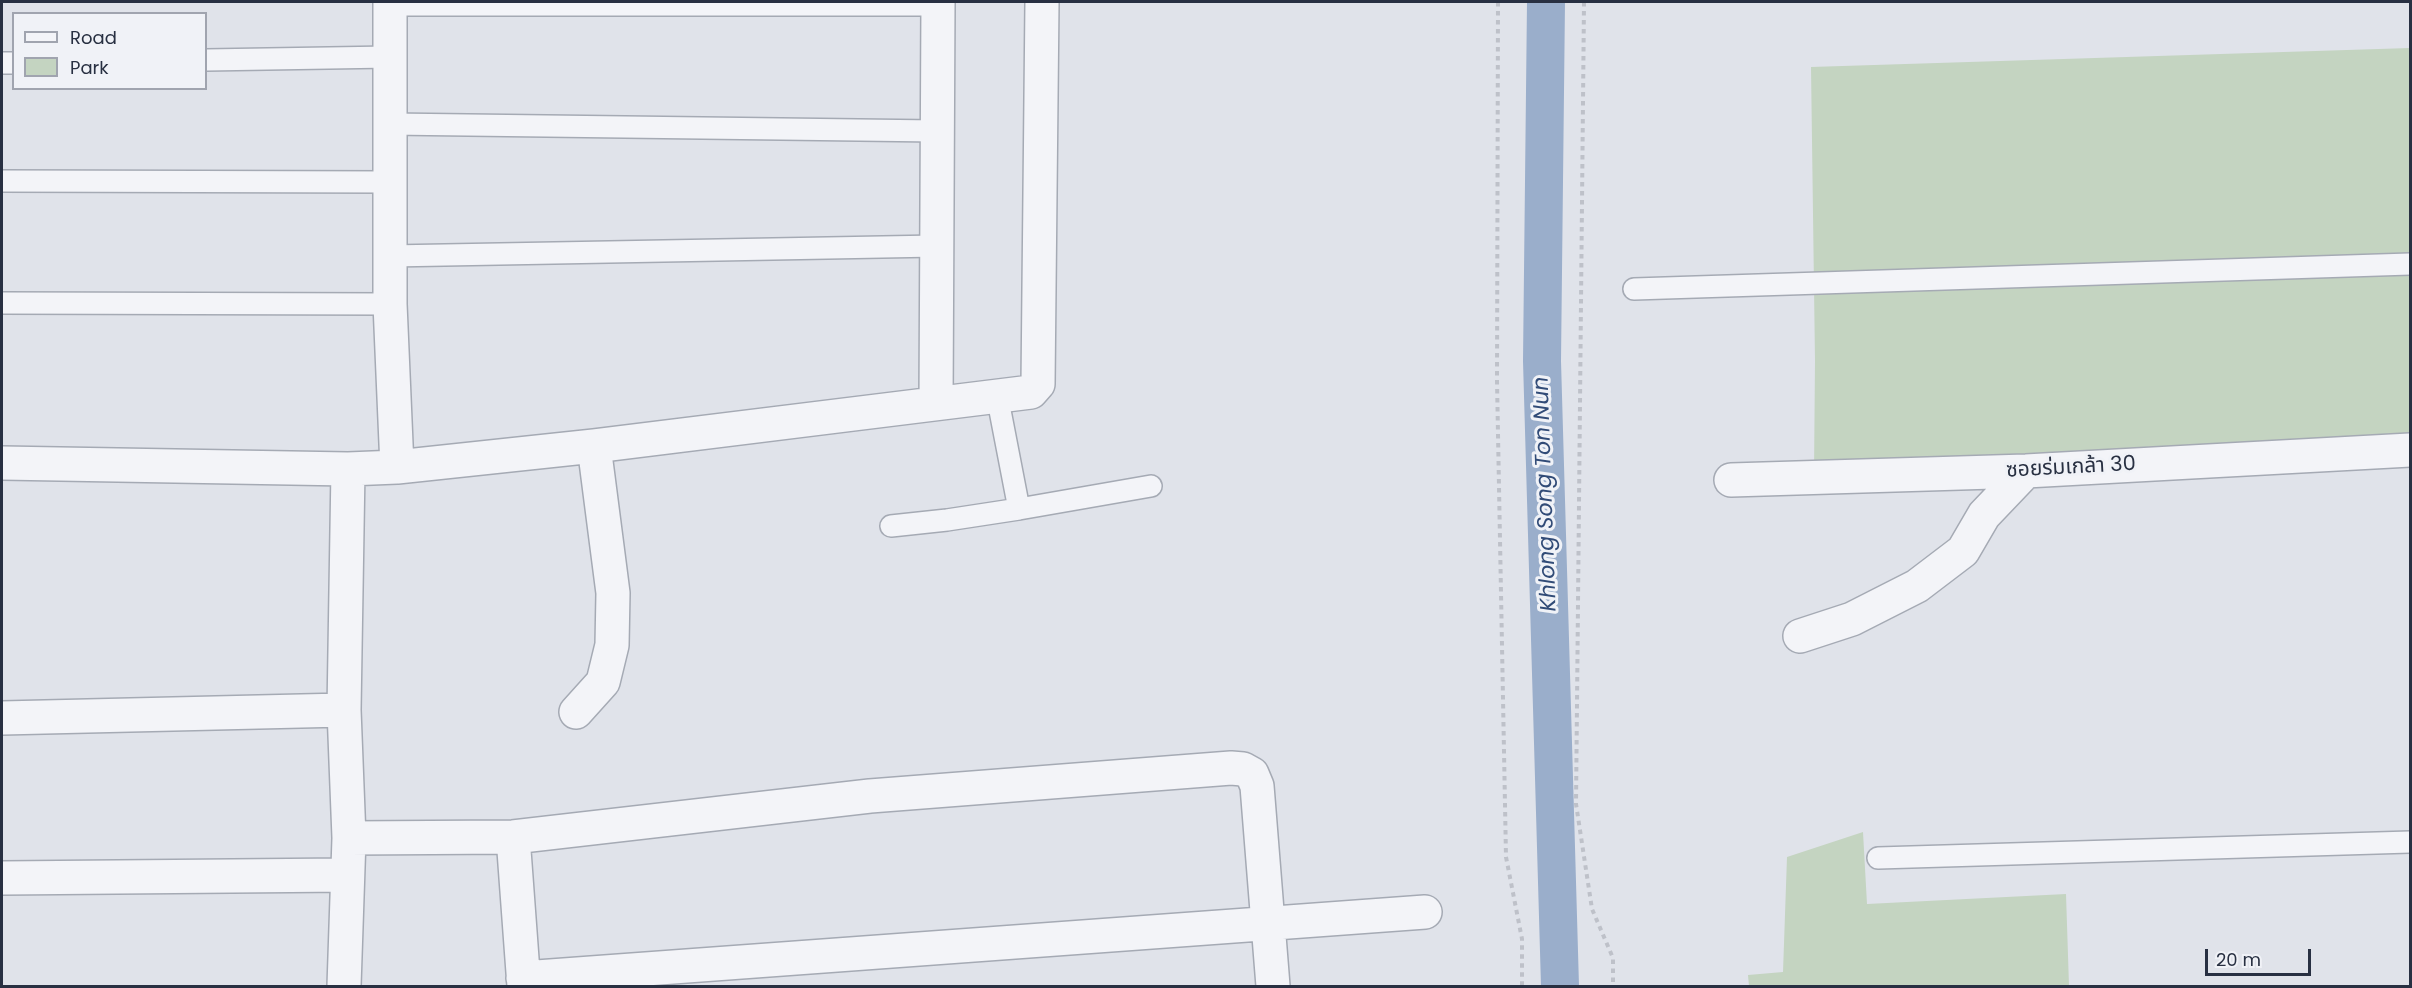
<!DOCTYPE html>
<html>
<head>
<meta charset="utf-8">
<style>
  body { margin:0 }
  #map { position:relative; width:2412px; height:988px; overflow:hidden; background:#e0e3ea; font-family:Poppins,sans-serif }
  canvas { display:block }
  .frame { position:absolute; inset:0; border:3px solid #283042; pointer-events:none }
  .legend { position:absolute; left:12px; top:12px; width:195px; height:78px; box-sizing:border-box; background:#f0f2f7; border:2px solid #a0a4af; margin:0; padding:8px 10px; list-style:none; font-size:18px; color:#283042 }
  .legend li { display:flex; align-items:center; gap:12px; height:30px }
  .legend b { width:30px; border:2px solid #a0a4af }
  .scale { position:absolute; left:2205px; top:949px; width:106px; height:27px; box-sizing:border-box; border:3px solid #283042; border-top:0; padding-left:8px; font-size:18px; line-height:21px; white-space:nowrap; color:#283042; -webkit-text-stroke:4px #f0f2f7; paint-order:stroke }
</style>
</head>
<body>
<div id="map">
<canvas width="2412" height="988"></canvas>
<div class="frame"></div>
<ul class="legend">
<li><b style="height:8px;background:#f3f4f8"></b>Road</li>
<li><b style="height:16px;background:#c4d4c1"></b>Park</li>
</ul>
<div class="scale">20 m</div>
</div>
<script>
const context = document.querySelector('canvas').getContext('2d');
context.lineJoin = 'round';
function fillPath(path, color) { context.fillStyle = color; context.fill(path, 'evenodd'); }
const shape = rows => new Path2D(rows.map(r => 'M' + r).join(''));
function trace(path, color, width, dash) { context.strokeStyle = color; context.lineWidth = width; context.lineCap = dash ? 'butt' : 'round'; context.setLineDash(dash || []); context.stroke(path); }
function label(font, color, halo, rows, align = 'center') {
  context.font = font + ' Poppins,"Noto Sans Thai",sans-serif'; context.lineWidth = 6; context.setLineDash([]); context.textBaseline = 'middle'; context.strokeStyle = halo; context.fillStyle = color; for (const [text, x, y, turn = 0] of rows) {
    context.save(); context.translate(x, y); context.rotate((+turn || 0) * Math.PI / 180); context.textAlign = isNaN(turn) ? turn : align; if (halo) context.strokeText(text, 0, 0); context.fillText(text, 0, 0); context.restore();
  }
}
fillPath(shape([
  [2410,48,2410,436,2063,452,1814,473,1815,361,1811,67],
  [1863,832,1867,904,2066,894,2069,986,1749,986,1748,975,1783,972,1787,857]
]), '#c4d4c1');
trace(shape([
  [1546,2,1542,361,1560,986]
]), '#9aaecb', 38);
const lane = shape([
  [390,5,938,5],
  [206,60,390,57],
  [2,63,14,63],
  [390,124,937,131],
  [2,181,390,182],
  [390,256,937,246],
  [1634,289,2410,264],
  [2,303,390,304],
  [1019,509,1151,486],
  [891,526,947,520,1019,509,997,395],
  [1878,858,2410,842]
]);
const street = shape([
  [390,2,390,304,397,467],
  [936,403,938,2],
  [2,463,348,469,397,467,594,446,1031,392,1038,384,1042,2],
  [1731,480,2026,471,2410,450],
  [1800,636,1852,619,1917,586,1963,551,1984,515,2026,471],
  [576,712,603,682,612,645,613,593,594,446],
  [2,718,344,710],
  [513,837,524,986],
  [349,838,513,837,870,796,1231,768,1243,769,1252,774,1257,786,1273,986],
  [2,878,347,875],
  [523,978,1425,912],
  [344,986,349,838,344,710,348,469]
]);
trace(lane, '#a5aab4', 24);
trace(street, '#a5aab4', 36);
trace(shape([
  [1498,2,1497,381,1506,857,1522,939,1522,986],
  [1584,2,1576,804,1592,909,1613,958,1613,986]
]), '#bec1c9', 4, [4.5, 4.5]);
trace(lane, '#f3f4f8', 21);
trace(street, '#f3f4f8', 33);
label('21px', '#283042', '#f0f2f7', [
  ["ซอยร่มเกล้า 30",2071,468,-3]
]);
label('italic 22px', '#314b77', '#f0f2f7', [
  ["Khlong Song Ton Nun",1546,494,-92]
]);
</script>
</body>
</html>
